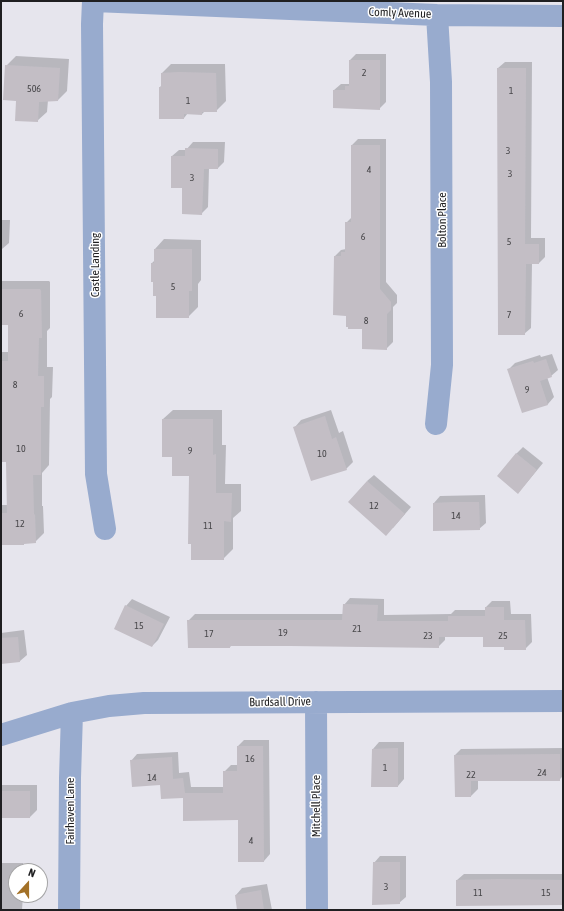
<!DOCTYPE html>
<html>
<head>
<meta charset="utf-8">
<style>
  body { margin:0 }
  #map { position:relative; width:564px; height:911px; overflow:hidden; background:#e6e5ed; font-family:"Asap Condensed",sans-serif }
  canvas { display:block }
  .frame { position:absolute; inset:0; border:2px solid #1f1f21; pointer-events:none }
  .north { position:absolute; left:8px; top:863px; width:40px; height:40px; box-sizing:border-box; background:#fff; border:1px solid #a5a5a6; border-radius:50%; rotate:21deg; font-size:11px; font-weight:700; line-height:16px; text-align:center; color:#1f1f21 }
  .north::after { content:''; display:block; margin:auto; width:14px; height:18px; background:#a37127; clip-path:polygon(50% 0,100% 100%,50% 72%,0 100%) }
</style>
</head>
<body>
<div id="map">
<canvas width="564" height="911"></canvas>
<div class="frame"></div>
<div class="north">N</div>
</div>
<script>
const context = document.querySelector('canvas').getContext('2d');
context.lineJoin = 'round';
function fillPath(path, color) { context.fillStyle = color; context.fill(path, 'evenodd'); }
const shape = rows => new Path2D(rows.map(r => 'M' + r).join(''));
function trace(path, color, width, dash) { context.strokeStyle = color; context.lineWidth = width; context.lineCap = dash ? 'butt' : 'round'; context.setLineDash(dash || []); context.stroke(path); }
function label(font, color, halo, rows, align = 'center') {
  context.font = font + ' "Asap Condensed",sans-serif'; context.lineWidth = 3; context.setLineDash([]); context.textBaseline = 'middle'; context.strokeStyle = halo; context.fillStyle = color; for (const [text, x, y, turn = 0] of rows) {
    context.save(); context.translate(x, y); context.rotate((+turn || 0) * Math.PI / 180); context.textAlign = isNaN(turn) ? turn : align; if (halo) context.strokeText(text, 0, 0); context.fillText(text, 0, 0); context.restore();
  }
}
fillPath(shape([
  [356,54,386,54,386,102,379,109,334,90,341,84,349,84,350,82,350,60],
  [16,56,69,59,67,91,58,100,48,100,47,112,37,121,17,100,6,66],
  [505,62,532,62,531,238,545,238,545,257,539,263,532,263,531,328,524,334,498,68],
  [171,64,225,64,226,101,216,111,205,111,202,114,188,113,184,118,160,87,162,85,162,73],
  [358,139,386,139,386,282,397,295,397,303,393,307,393,342,386,349,347,315,335,256,341,250,346,249,346,223,352,217,352,145],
  [193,142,225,142,224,162,218,168,209,168,208,207,201,214,183,187,172,156,179,150,186,150],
  [1,220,10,220,9,243,2,249,1,249],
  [164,239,201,240,201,280,198,284,198,307,188,317,157,295,152,263,155,260,155,249],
  [1,281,49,281,50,282,50,328,47,331,47,367,53,367,52,397,50,399,49,465,42,473,42,506,43,506,44,533,35,542,1,544,1,506,2,505,7,505,7,461,1,461,1,352,9,352,9,324,1,324],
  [552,354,558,370,551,376,547,377,554,397,548,404,523,412,508,370,515,363,540,355,541,357],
  [173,410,222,410,222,445,226,445,225,484,241,484,241,511,233,518,233,549,223,559,190,475,173,456,163,419],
  [331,410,339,433,343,431,353,462,346,469,295,427,301,420],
  [523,447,543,463,524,486,516,454],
  [374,475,411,507,393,528,367,481],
  [485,495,486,523,479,529,434,530,434,503,440,496],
  [350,598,384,599,384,615,451,614,455,610,486,610,486,607,492,601,510,601,511,614,531,614,532,642,525,649,505,646,484,636,445,636,445,640,438,647,232,645,230,647,188,621,195,614,343,614,344,605],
  [132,599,170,617,158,640,152,646,126,606],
  [563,619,563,645,562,645,562,620],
  [24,630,27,655,20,661,1,663,1,633],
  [244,740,269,740,270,854,264,861,239,819,184,797,161,784,131,761,137,754,178,752,179,773,189,772,191,787,224,787,224,772,231,765,238,765,238,746],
  [379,742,404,742,404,779,398,786,373,749],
  [563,748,563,776,559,780,478,780,478,789,471,796,455,755,461,749],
  [1,785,37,785,37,810,30,817,1,817],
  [380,856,406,856,406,897,399,903,374,863],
  [1,863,23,863,23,871,16,871,16,895,23,895,22,910,1,910],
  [464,874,563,874,563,905,457,880],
  [267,884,272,910,238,910,236,895,242,888]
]), '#0003');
fillPath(shape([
  [349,60,380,60,380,110,333,108,333,90,345,90,345,86,349,86],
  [5,65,60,68,58,101,39,102,38,122,15,121,16,101,3,100],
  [497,68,526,68,525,244,539,244,539,264,526,264,525,335,498,335],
  [179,72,216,73,217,112,202,112,202,115,184,114,184,119,159,119,159,87,161,87,161,73],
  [351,145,380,145,380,289,391,302,391,310,387,314,387,350,362,349,362,329,348,329,348,327,346,327,346,316,333,315,334,256,341,256,341,252,345,252,345,222,351,222],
  [185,148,218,149,218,169,204,169,202,215,182,214,182,188,171,188,171,156,185,156],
  [154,249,192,249,192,291,189,291,189,318,156,318,156,296,153,296,153,282,151,282,151,263,154,263],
  [1,289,40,289,41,291,42,338,39,338,38,376,44,376,44,407,41,407,41,475,33,475,34,515,35,514,36,543,24,544,24,545,1,545,1,513,7,513,6,462,1,462,1,361,8,361,8,325,1,325],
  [546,359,552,377,540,381,548,405,522,413,507,369,533,361,534,363],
  [325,416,332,439,336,437,347,470,311,481,293,427],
  [162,419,213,419,213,455,216,454,216,493,232,493,231,522,224,521,224,560,191,560,191,544,188,544,189,476,172,476,172,457,162,457],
  [516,453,537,470,518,494,497,476],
  [367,481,405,514,386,536,348,502],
  [454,502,479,502,480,530,433,531,433,503],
  [343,604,378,605,377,621,448,621,448,616,485,616,485,607,504,607,504,620,525,620,526,650,504,650,504,647,483,647,483,637,439,637,439,648,291,646,230,646,230,648,188,648,187,620,342,620],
  [125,605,164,624,152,647,114,629],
  [18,637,20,662,1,664,1,638],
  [237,746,263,746,264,862,238,862,238,820,183,821,183,798,161,799,160,785,132,787,130,760,172,757,173,779,183,778,185,793,223,793,223,771,237,771],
  [398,748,398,787,371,787,372,749],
  [560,754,560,781,471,781,471,797,455,797,454,755],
  [1,791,30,791,30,818,1,818],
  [373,862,400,862,400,904,372,905],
  [499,879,563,880,563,905,456,906,456,880],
  [261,890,264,910,237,910,235,895]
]), '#c3bec5');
trace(shape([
  [93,1,92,24,96,474,105,529],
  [94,1,437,15,563,16],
  [436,424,442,365,441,82,437,15],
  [316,702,317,910],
  [1,735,72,713,109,706,144,703,563,701],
  [69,910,70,778,72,713]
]), '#98abce', 22);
label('10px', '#48474a', null, [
  ["2",364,73],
  ["506",34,89],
  ["1",511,91],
  ["1",188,101],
  ["3",508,151],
  ["4",369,170],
  ["3",510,174],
  ["3",192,178],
  ["6",363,237],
  ["5",509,242],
  ["5",173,287],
  ["6",21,314],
  ["7",509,315],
  ["8",366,321],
  ["8",15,385],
  ["9",527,390],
  ["10",21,449],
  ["9",190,451],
  ["10",322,454],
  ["12",374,506],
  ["14",456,516],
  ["12",20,524],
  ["11",208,526],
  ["15",139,626],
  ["21",357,629],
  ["19",283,633],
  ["17",209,634],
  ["23",428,636],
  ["25",503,636],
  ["16",250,759],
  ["1",385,768],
  ["24",542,773],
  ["22",471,775],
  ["14",152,778],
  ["4",251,841],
  ["3",386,887],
  ["11",478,893],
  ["15",546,893]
]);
label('12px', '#1f1f21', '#fff', [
  ["Comly Avenue",400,13,2],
  ["Bolton Place",442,220,-90],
  ["Castle Landing",95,265,-90],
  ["Burdsall Drive",280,702,-1],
  ["Mitchell Place",316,806,-90],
  ["Fairhaven Lane",70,811,-90]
]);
</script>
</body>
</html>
